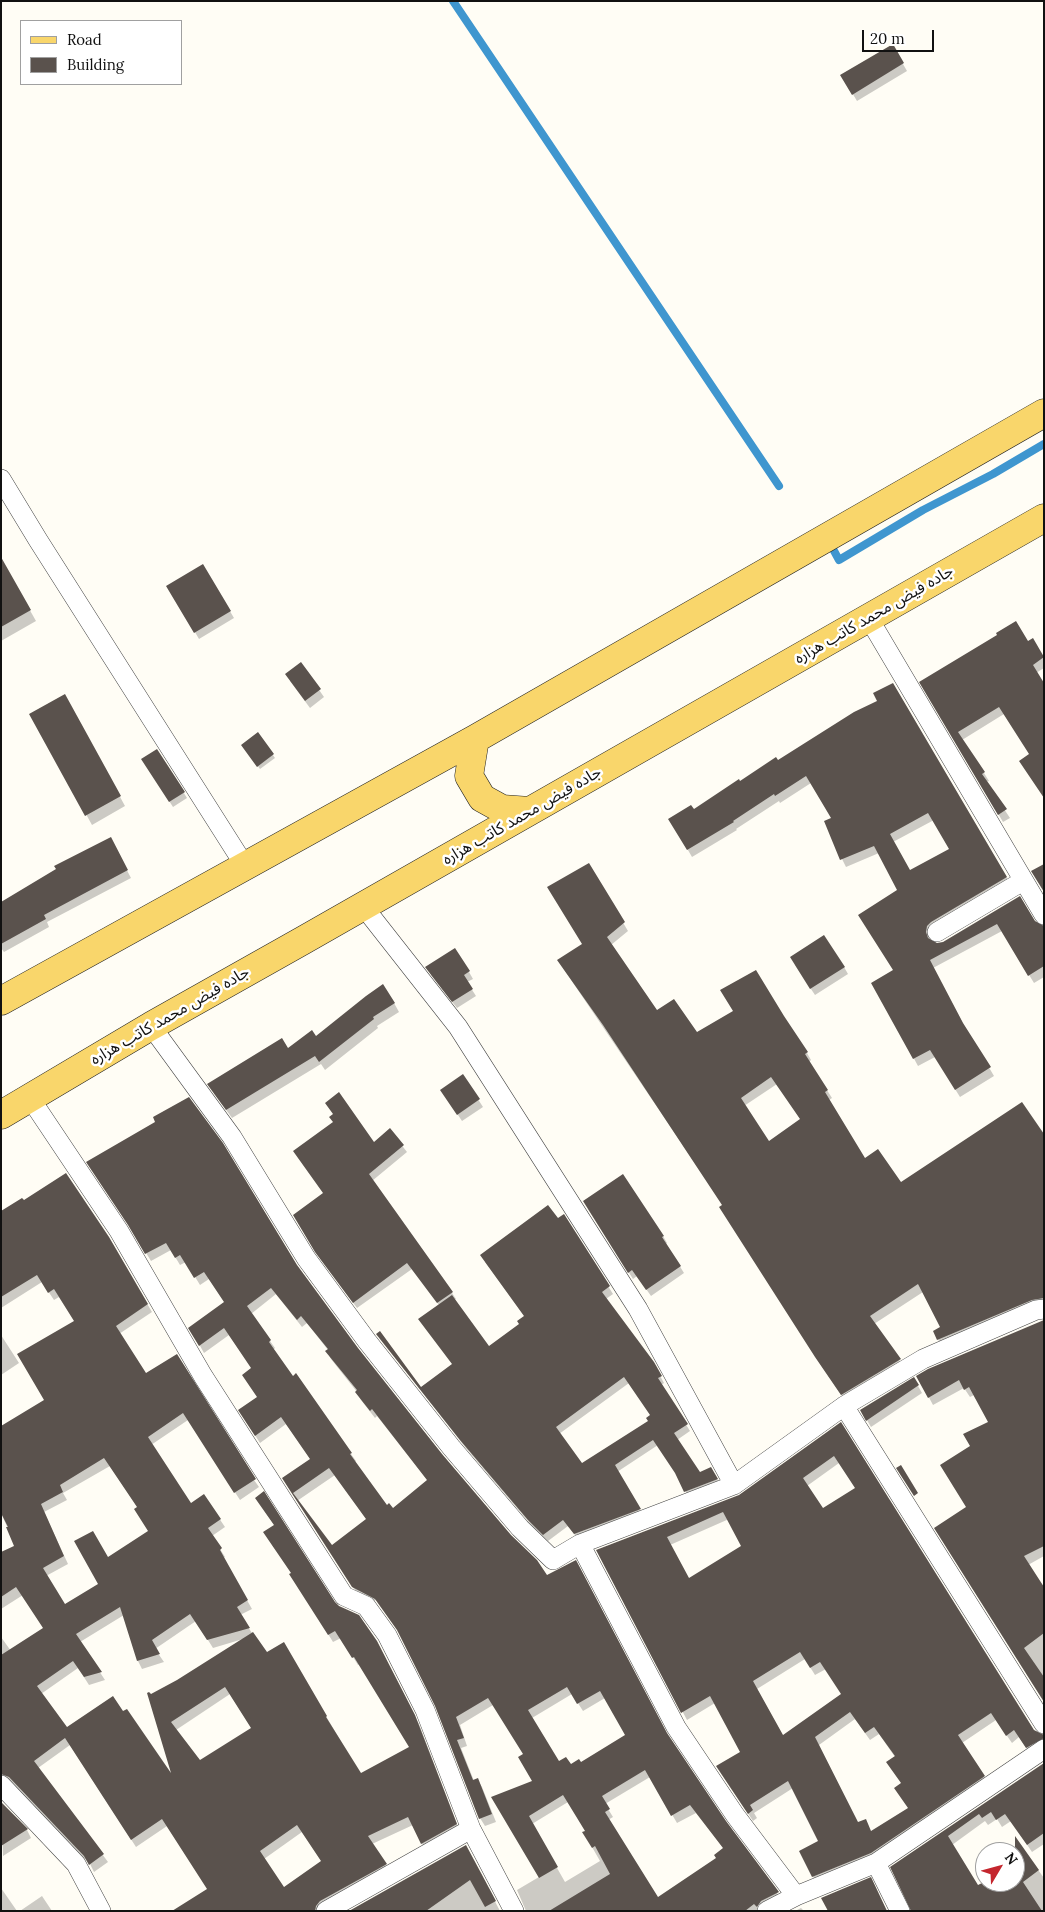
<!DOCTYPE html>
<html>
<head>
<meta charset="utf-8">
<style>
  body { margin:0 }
  #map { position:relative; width:1045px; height:1912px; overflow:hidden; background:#fffdf5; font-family:Lora,serif }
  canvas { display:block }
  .frame { position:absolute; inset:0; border:2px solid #111; pointer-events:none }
  .legend { position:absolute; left:20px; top:20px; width:162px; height:65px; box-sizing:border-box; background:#fff; border:1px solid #a0a0a0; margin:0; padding:6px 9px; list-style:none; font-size:15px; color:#111 }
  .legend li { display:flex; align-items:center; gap:10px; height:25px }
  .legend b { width:25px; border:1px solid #a0a0a0 }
  .north { position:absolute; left:975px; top:1842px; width:50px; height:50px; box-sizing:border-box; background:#fff; border:1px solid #a0a0a0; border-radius:50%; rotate:53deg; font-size:14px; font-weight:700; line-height:20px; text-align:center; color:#111 }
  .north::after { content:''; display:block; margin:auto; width:18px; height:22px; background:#c4262e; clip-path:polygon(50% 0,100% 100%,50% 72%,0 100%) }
  .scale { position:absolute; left:862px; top:30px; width:72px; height:22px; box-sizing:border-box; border:2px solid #111; border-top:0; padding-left:6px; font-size:15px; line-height:18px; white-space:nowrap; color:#111; -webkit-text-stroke:4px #fff; paint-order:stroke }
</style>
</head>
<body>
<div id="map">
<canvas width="1045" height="1912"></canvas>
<div class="frame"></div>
<ul class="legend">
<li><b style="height:6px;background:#f9d66b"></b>Road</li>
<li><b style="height:14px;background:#5a524d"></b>Building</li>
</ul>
<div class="north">N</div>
<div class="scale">20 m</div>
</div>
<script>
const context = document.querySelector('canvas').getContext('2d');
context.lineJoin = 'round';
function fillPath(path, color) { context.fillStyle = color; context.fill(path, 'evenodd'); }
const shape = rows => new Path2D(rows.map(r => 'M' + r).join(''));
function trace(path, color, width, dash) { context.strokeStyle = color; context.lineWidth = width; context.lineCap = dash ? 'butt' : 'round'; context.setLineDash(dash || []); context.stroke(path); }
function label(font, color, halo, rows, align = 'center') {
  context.font = font + ' Lora,"Noto Sans Arabic",serif'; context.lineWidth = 5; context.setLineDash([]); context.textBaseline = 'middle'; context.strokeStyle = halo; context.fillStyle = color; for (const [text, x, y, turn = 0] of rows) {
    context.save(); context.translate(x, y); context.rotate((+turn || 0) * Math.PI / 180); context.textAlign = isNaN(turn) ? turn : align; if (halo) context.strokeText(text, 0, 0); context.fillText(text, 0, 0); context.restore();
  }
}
fillPath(shape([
  [892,45,907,71,857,101,842,76],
  [2,561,36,621,1,641,1,562],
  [203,566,234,618,199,639,168,586],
  [1032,640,1044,659,1044,668,1036,673,1031,755,1004,714,962,740,984,773,989,781,986,782,1010,818,1003,822,921,682],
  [301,664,324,697,310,708,290,681],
  [892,684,1011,885,931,934,929,941,936,945,943,943,1019,898,1037,926,1044,927,1044,977,1034,983,1002,931,933,968,965,1027,994,1076,960,1097,935,1057,918,1066,873,983,895,971,899,890,879,853,846,867,842,859,833,819,811,783,780,803,779,801,736,829,737,830,692,857,670,819,694,811,739,783,778,762,878,701],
  [934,820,951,850,909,872,893,842],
  [65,696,125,806,92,825,31,715],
  [258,734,275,758,260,769,244,748],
  [157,750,187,798,173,807,146,765],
  [110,838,131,878,47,922,49,927,4,952,1,948,1,903],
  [588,864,628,931,611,945,657,1012,696,1034,807,1053,811,1060,809,1062,832,1098,829,1100,864,1160,900,1184,1044,1136,1044,1307,943,1348,934,1332,942,1328,923,1292,874,1324,904,1367,846,1402,821,1365,724,1206,563,968,584,944],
  [777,1084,801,1120,769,1142,744,1106],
  [795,965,844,967,848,974,815,995],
  [469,972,473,979,467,982,476,996,457,1008,431,975],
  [394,1003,399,1012,377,1026,378,1028,325,1070,321,1064,232,1118,214,1093,287,1049],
  [463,1076,483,1107,462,1121,446,1097],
  [390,1130,407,1152,372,1181,452,1293,456,1299,454,1300,489,1347,520,1324,525,1317,485,1262,564,1216,613,1294,606,1299,653,1363,664,1383,661,1385,690,1431,677,1440,699,1474,711,1468,721,1486,689,1498,677,1475,658,1445,617,1472,643,1516,579,1540,568,1526,548,1541,533,1527,465,1447,377,1334,420,1388,453,1365,439,1305,412,1269,357,1308,321,1259,324,1193,374,1143],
  [629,1383,651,1415,649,1421,582,1465,559,1434],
  [588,1209,663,1236,667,1243,666,1244,684,1273,651,1296,637,1276,633,1279],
  [134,1233,296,1265,357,1348,668,1737,725,1822,782,1900,765,1911,526,1911,517,1890,539,1877,493,1798,534,1782,524,1755,493,1705,460,1725,467,1746,461,1748,474,1781,477,1779,482,1787,496,1822,485,1826,480,1818,405,1578,373,1602,358,1595,299,1503,332,1547,367,1520,335,1475,297,1501,288,1487,311,1460,286,1424,260,1443,244,1418,258,1398,252,1368,229,1335,204,1353,190,1328,225,1303,209,1279,200,1285,186,1262,180,1265,171,1250,151,1261],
  [276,1294,302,1327,307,1323,328,1350,327,1351,331,1359,357,1392,361,1400,375,1418,377,1416,428,1481,392,1510,386,1506,355,1462,356,1461,351,1454,296,1375,293,1378,273,1350,275,1348,270,1341,251,1314],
  [572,1694,583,1711,605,1698,626,1736,580,1764,571,1766,559,1763,532,1718],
  [650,1777,677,1823,696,1813,724,1849,718,1859,658,1899,608,1820,613,1817,605,1804],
  [568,1802,586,1831,584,1833,600,1861,565,1882,532,1824],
  [108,1238,152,1312,119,1334,145,1375,254,1480,259,1487,240,1500,188,1420,151,1445,191,1505,204,1496,225,1527,212,1536,225,1557,223,1558,252,1609,240,1615,266,1654,283,1644,361,1775,411,1748,360,1664,358,1665,341,1638,333,1642,296,1582,275,1526,261,1506,334,1603,381,1650,419,1724,460,1832,426,1852,413,1825,372,1844,390,1872,323,1911,174,1911,208,1889,167,1826,136,1847,70,1745,38,1768,108,1862,94,1872,90,1864,10,1782,1,1783,1,1637,11,1651,45,1629,23,1595,1,1609,1,1553,16,1547,1,1513,75,1322,59,1297,54,1300,42,1282,1,1308,1,1276],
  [110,1466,138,1508,149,1532,108,1559,100,1584,64,1606,46,1576,68,1564,44,1512,67,1500,63,1493],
  [124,1615,138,1661,142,1669,164,1662,155,1649,196,1621,213,1648,243,1639,177,1681,150,1696,174,1779,123,1713,66,1728,41,1694,78,1668,89,1685,105,1680,80,1642],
  [230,1694,252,1729,200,1761,176,1730],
  [302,1832,322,1862,284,1889,264,1859],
  [1044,1321,1044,1556,1028,1565,1044,1589,1044,1701,968,1508,971,1446,989,1422,974,1395,970,1397,964,1388,933,1405,918,1377],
  [1,1335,19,1363,1,1375],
  [914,1379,922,1393,871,1427,861,1410],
  [840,1424,1034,1731,1044,1735,1044,1748,1031,1755,1019,1737,1012,1743,996,1720,962,1743,988,1784,875,1861,817,1885,801,1851,820,1842,793,1788,754,1813,757,1818,753,1821,722,1774,742,1752,715,1703,687,1720,598,1551,740,1496],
  [839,1463,856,1489,823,1510,807,1486],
  [729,1519,742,1546,689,1579,670,1545],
  [805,1659,815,1675,826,1669,842,1694,783,1736,757,1689],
  [855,1719,870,1740,879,1734,895,1757,909,1809,872,1832,858,1824,819,1745],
  [1044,1764,1044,1844,1032,1852,1011,1821,1002,1827,997,1819,988,1825,985,1821,952,1845,978,1887,985,1882,1015,1882,1015,1859,1025,1852,1044,1878,1044,1911,911,1911,892,1867],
  [1,1802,27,1830,31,1838,3,1856],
  [470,1854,500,1911,352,1911],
  [1,1888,17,1911,1,1911],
  [42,1896,52,1911,20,1911],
  [801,1908,804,1911,795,1911]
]), '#0003');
trace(shape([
  [453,1,779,486],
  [833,549,839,560,923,510,993,474,1044,444]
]), '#3f96cf', 8);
fillPath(shape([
  [893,44,904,63,852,95,840,75],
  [1,557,31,610,1,627],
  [203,564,231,611,194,633,166,586],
  [1016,621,1028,641,1033,638,1044,657,1033,665,1044,683,1044,798,1019,761,1029,754,999,707,958,732,985,772,982,774,1007,809,998,815,919,682,997,635,996,633],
  [301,662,321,689,305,701,285,674],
  [893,683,1007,877,931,922,927,926,926,932,928,938,937,943,943,942,1020,896,1035,921,1044,926,1044,966,1028,976,997,924,930,960,963,1023,991,1067,955,1090,930,1050,913,1059,871,983,893,970,858,915,897,890,874,846,840,860,824,821,831,818,806,776,775,796,774,794,733,821,734,822,687,850,668,819,691,805,694,809,739,779,740,781,776,757,778,760,854,712,877,701,873,693],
  [928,813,949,849,910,870,890,834],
  [65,694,121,796,85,816,29,714],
  [258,732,274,754,257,767,241,745],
  [157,749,185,792,169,802,141,759],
  [111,837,128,870,44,915,46,919,1,944,1,902,56,869,54,866],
  [589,863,625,922,607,937,657,1010,674,999,697,1032,733,1011,720,990,756,970,784,1016,808,1052,805,1054,828,1090,825,1092,865,1158,878,1149,901,1182,1022,1102,1044,1134,1044,1298,1032,1300,937,1340,933,1331,940,1327,918,1284,870,1316,901,1359,841,1395,815,1357,719,1207,722,1205,603,1025,557,960,582,944,547,887],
  [771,1077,800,1119,769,1141,741,1098],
  [1044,864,1044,892,1031,871],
  [824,935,845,967,810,989,790,957],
  [455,948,470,971,464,975,473,989,452,1002,425,967],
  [383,984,395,1003,373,1017,374,1019,319,1062,315,1056,226,1110,207,1084,282,1038,288,1048,312,1030,316,1036,366,996],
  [463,1074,480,1099,457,1115,440,1090],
  [339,1092,374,1142,390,1128,404,1145,369,1174,453,1292,437,1303,407,1263,353,1303,315,1252,293,1215,323,1193,293,1151,333,1122,329,1117,333,1114,325,1103],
  [189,1097,223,1143,297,1265,358,1348,442,1454,511,1535,537,1560,547,1575,576,1560,667,1733,726,1821,779,1892,761,1901,757,1907,754,1904,745,1911,549,1911,610,1874,595,1846,592,1848,582,1832,585,1831,563,1795,529,1816,558,1867,539,1878,491,1797,532,1781,518,1757,523,1754,488,1698,456,1717,464,1738,457,1740,473,1780,478,1778,492,1814,479,1819,435,1706,397,1630,375,1599,352,1587,282,1478,310,1459,281,1417,255,1436,238,1410,257,1397,242,1375,251,1368,224,1328,199,1346,188,1328,224,1302,204,1272,194,1278,180,1255,175,1258,166,1243,145,1254,128,1225,86,1162,155,1122,153,1117],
  [271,1288,297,1320,301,1316,328,1349,325,1351,357,1390,355,1392,370,1411,372,1409,427,1480,393,1508,389,1503,387,1505,350,1454,352,1453,296,1373,293,1376,269,1342,271,1340,247,1306],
  [329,1468,366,1519,332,1545,293,1493],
  [567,1687,577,1704,600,1691,625,1735,581,1762,579,1759,571,1764,566,1757,559,1761,528,1710],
  [645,1770,671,1816,690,1805,723,1848,714,1855,716,1858,658,1897,605,1812,610,1809,602,1796],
  [66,1173,109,1237,148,1304,116,1326,146,1373,177,1354,256,1479,234,1493,183,1413,148,1437,191,1503,204,1494,221,1519,208,1528,222,1548,220,1550,248,1600,237,1607,250,1628,207,1640,190,1614,152,1640,160,1654,137,1661,120,1607,76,1634,102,1672,84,1677,73,1661,37,1686,67,1727,113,1696,123,1711,127,1709,171,1773,147,1693,149,1692,151,1694,177,1680,253,1632,267,1652,284,1642,327,1716,326,1717,361,1773,409,1747,354,1657,352,1658,335,1631,328,1635,289,1574,291,1573,263,1532,274,1525,255,1498,264,1491,335,1602,339,1606,359,1615,377,1641,415,1715,457,1824,421,1844,408,1817,368,1836,387,1864,320,1901,316,1906,315,1911,172,1911,207,1889,162,1819,131,1840,65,1738,34,1761,104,1854,89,1865,84,1856,9,1777,1,1774,1,1655,43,1628,16,1587,1,1597,1,1552,14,1546,6,1527,8,1527,1,1513,1,1426,44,1400,17,1354,74,1321,54,1289,48,1293,37,1275,1,1297,1,1211,22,1198,24,1200],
  [104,1458,137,1507,134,1509,148,1531,108,1557,93,1531,74,1541,98,1584,65,1604,43,1568,64,1556,41,1504,63,1492,60,1485],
  [225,1687,251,1728,200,1760,171,1722],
  [297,1825,321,1861,284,1887,260,1851],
  [623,1174,664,1236,662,1237,681,1266,646,1290,632,1270,628,1273,583,1201],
  [548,1205,558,1218,564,1214,610,1286,602,1292,654,1362,662,1376,658,1378,688,1424,674,1433,700,1472,711,1467,718,1479,684,1492,675,1473,653,1440,615,1465,641,1509,574,1534,563,1520,543,1535,528,1520,460,1440,376,1334,380,1331,421,1387,452,1364,418,1319,452,1295,489,1346,519,1324,517,1321,524,1316,480,1255],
  [624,1377,650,1415,646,1418,648,1421,582,1463,556,1427],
  [1044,1320,1044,1546,1024,1556,1044,1587,1044,1633,1024,1648,1044,1677,1044,1702,934,1528,966,1507,940,1465,970,1446,963,1434,988,1422,969,1387,964,1390,959,1380,928,1398,916,1376,928,1369],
  [914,1377,919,1385,866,1421,860,1410],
  [841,1422,1034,1730,1044,1735,1044,1738,1026,1748,1014,1730,1006,1736,991,1713,958,1735,985,1776,871,1853,812,1877,799,1851,818,1841,788,1781,750,1805,753,1810,748,1814,716,1766,740,1752,710,1696,681,1713,596,1550,739,1495],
  [834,1456,855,1488,823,1508,803,1478],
  [723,1512,741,1546,689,1578,667,1537],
  [800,1652,810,1668,820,1662,841,1694,783,1735,753,1681],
  [850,1712,865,1733,874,1727,895,1756,886,1762,901,1783,894,1788,908,1808,871,1831,866,1819,858,1822,815,1737],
  [901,1465,918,1493,914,1496,896,1468],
  [1044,1763,1044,1833,1027,1845,1005,1814,996,1820,991,1812,982,1818,979,1814,948,1836,978,1885,984,1882,1015,1882,1015,1836,1039,1870,1023,1882,1042,1911,911,1911,890,1867],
  [1,1802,28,1829,1,1846],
  [466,1845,496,1901,485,1907,470,1880,426,1911,349,1911],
  [871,1877,887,1911,828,1911,821,1898]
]), '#5a524d');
const minor = shape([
  [1,479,38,540,245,866],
  [868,617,1044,915],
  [363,906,458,1027,638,1309,734,1485],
  [937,932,1023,881],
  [151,1026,232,1137,306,1258,367,1341,451,1447,520,1528,553,1560,580,1544,734,1485,844,1406,923,1359,1036,1310,1044,1309],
  [30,1098,119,1231,203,1376,344,1596,366,1606,387,1635,425,1710,471,1829,514,1911],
  [844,1406,1044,1724],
  [580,1544,676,1727,735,1815,796,1896],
  [1,1785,76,1864,101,1911],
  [876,1863,900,1911],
  [326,1911,471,1829],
  [767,1911,796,1896,876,1863,1044,1749]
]);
const primary = shape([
  [475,739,469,776,482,798,502,809,530,811],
  [1,1001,475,739,1044,413],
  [1,1115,151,1026,302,941,1044,518]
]);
trace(minor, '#444', 20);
trace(primary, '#222', 29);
trace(minor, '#fff', 19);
trace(primary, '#f9d66b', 28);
label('16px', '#111', '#fff', [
  ["جاده فیض محمد کاتب هزاره",874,615,-30],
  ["جاده فیض محمد کاتب هزاره",522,816,-30],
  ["جاده فیض محمد کاتب هزاره",170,1016,-30]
]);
</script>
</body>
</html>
